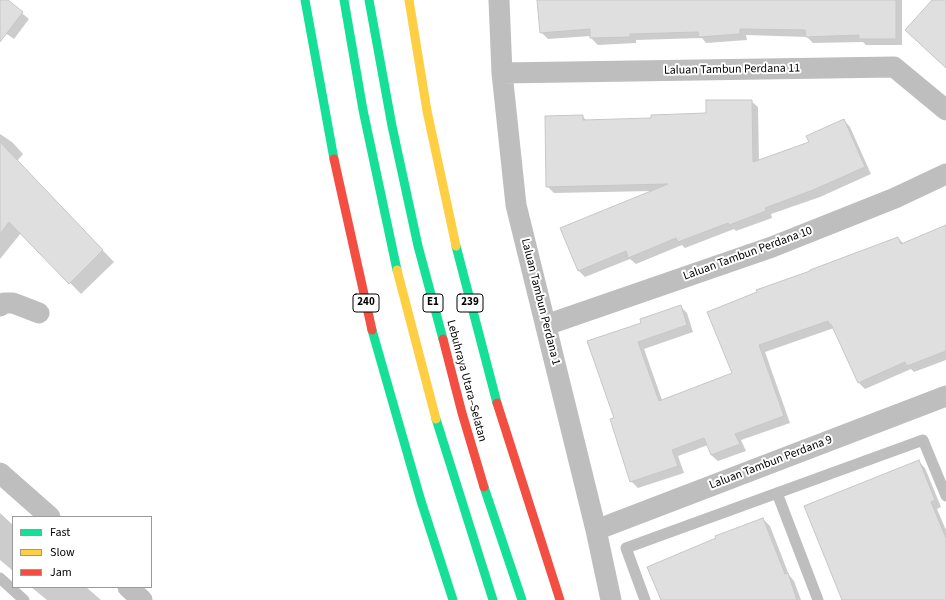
<!DOCTYPE html>
<html>
<head>
<meta charset="utf-8">
<style>
  body { margin:0 }
  #map { position:relative; width:946px; height:600px; overflow:hidden; background:#fff; font-family:"Source Sans 3",sans-serif }
  canvas { display:block }
  .legend { position:absolute; left:12px; top:516px; width:140px; height:72px; box-sizing:border-box; background:#fff; border:1px solid #999; margin:0; padding:5px 7px; list-style:none; font-size:12px; color:#000 }
  .legend li { display:flex; align-items:center; gap:8px; height:20px }
  .legend b { width:20px; border:1px solid #999 }
</style>
</head>
<body>
<div id="map">
<canvas width="946" height="600"></canvas>
<ul class="legend">
<li><b style="height:5px;background:#16e098"></b>Fast</li>
<li><b style="height:5px;background:#ffcf43"></b>Slow</li>
<li><b style="height:5px;background:#f24e42"></b>Jam</li>
</ul>
</div>
<script>
const context = document.querySelector('canvas').getContext('2d');
context.lineJoin = 'round';
function fillPath(path, color) { context.fillStyle = color; context.fill(path, 'evenodd'); }
const shape = rows => new Path2D(rows.map(r => 'M' + r).join(''));
function trace(path, color, width, dash) { context.strokeStyle = color; context.lineWidth = width; context.lineCap = dash ? 'butt' : 'round'; context.setLineDash(dash || []); context.stroke(path); }
function label(font, color, halo, rows, align = 'center') {
  context.font = font + ' "Source Sans 3",sans-serif'; context.lineWidth = 4; context.setLineDash([]); context.textBaseline = 'middle'; context.strokeStyle = halo; context.fillStyle = color; for (const [text, x, y, turn = 0] of rows) {
    context.save(); context.translate(x, y); context.rotate((+turn || 0) * Math.PI / 180); context.textAlign = isNaN(turn) ? turn : align; if (halo) context.strokeText(text, 0, 0); context.fillText(text, 0, 0); context.restore();
  }
}
fillPath(shape([
  [0,0,6,0,29,19,14,39,4,32,0,38],
  [538,0,902,0,902,45,866,45,863,42,813,43,807,37,746,35,747,40,706,43,702,38,636,40,636,43,598,45,591,38,591,36,548,39,541,32],
  [751,101,758,107,759,161,811,143,844,120,850,127,871,174,820,197,771,214,772,218,736,231,734,229,685,248,682,245,636,264,630,259,585,277,578,270,653,191,554,193,547,186,582,116,587,121,652,119,707,114],
  [0,134,12,142,23,154,17,161,114,262,81,294,21,233,0,259],
  [946,226,946,360,914,372,911,369,865,389,858,382,834,328,765,352,790,423,741,440,746,451,718,461,711,455,708,445,678,456,684,473,638,488,631,481,615,419,642,323,680,306,687,313,693,332,644,349,662,400,734,374,812,272,898,238,904,244],
  [918,461,925,468,941,507,937,509,946,530,946,600,844,600],
  [0,513,13,525,13,571,0,560],
  [763,519,770,526,789,575,794,581,801,600,662,600],
  [31,587,86,587,101,600,47,600]
]), '#0003');
const building = shape([
  [0,0,8,0,23,12,0,42,0,0],
  [537,0,896,0,896,39,859,39,859,35,806,37,805,30,740,29,740,34,699,37,698,32,630,34,630,37,590,38,590,29,540,33,537,0],
  [932,0,946,0,946,68,905,30,932,0],
  [706,100,752,100,753,162,809,142,806,136,844,119,865,167,813,190,765,208,766,211,729,225,728,223,678,242,676,238,628,258,626,251,578,271,560,228,668,184,546,187,545,116,583,115,583,120,651,118,651,115,706,113,706,100],
  [0,142,103,250,69,284,9,222,0,234,0,142],
  [946,225,946,351,907,366,905,362,858,383,831,324,830,325,828,321,759,345,784,416,735,434,740,444,711,455,704,438,672,450,678,466,630,482,610,419,614,418,587,341,641,323,640,319,681,305,687,325,638,342,659,401,732,373,707,312,757,292,756,290,810,271,810,270,898,237,901,244,946,225],
  [919,460,935,500,931,502,946,538,946,600,842,600,804,506,919,460],
  [763,518,785,574,788,573,797,600,661,600,647,567,716,538,715,536,763,518]
]);
fillPath(building, '#dfdfdf');
trace(building, '#c7c7c7', 1);
trace(shape([
  [777,493,818,600],
  [0,578,24,600],
  [645,600,626,548,923,440,946,496]
]), '#bebebe', 11);
trace(shape([
  [499,0,502,73,516,205,596,530,611,600],
  [502,73,894,67,946,110],
  [0,306,4,303,13,303,39,313],
  [546,325,772,247,895,198,946,174],
  [0,473,50,517],
  [596,530,946,396],
  [128,587,142,600]
]), '#bebebe', 21);
trace(shape([
  [305,0,334,159],
  [344,0,363,110,397,270],
  [369,0,392,126,418,246,443,339],
  [456,246,497,403],
  [372,330,421,501,453,600],
  [436,419,493,600],
  [484,487,522,600]
]), '#16e098', 9);
trace(shape([
  [409,0,427,111,456,246],
  [397,270,436,419]
]), '#ffcf43', 9);
trace(shape([
  [334,159,372,330],
  [443,339,462,413,484,487],
  [497,403,560,600]
]), '#f24e42', 9);
for (const [x, y, w] of [
  [366,303,26],
  [433,303,20],
  [470,303,26]
]) { const box = new Path2D(); box.roundRect(x - w / 2, y - 9, w, 18, 3); context.fillStyle = '#fff'; context.fill(box); trace(box, '#000', 1); }
label('bold 11px', '#000', null, [
  ["240",366,303],
  ["E1",433,303],
  ["239",470,303]
]);
label('12px', '#000', '#fff', [
  ["Laluan Tambun Perdana 11",732,70,-1],
  ["Laluan Tambun Perdana 10",748,254,-20],
  ["Laluan Tambun Perdana 1",540,302,76],
  ["Lebuhraya Utara–Selatan",466,381,75],
  ["Laluan Tambun Perdana 9",771,463,-21]
]);
</script>
</body>
</html>
